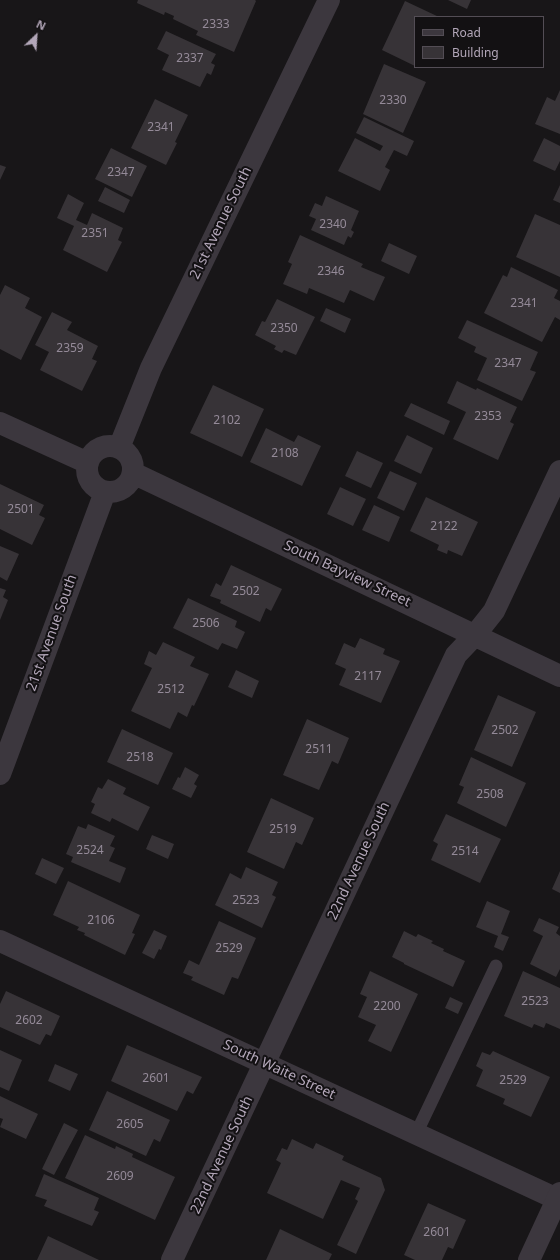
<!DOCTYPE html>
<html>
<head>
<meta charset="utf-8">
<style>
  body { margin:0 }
  #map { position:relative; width:560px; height:1260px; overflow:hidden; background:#181618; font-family:"Noto Sans",sans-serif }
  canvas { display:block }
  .legend { position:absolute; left:414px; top:16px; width:130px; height:52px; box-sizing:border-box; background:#131113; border:1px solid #534d55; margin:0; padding:5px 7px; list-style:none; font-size:12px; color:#b3a7b9 }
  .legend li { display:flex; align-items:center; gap:8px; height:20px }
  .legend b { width:20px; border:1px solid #534d55 }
  .north { position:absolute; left:16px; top:16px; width:40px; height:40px; -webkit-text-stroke:3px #131113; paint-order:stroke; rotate:25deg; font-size:11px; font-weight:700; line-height:16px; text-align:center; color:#b3a7b9 }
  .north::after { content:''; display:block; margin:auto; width:14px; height:18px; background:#b3a7b9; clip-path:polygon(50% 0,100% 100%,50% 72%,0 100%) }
</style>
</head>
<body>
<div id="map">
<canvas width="560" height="1260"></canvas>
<ul class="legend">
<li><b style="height:5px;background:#3c373e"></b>Road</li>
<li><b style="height:11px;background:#373337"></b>Building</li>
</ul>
<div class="north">N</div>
</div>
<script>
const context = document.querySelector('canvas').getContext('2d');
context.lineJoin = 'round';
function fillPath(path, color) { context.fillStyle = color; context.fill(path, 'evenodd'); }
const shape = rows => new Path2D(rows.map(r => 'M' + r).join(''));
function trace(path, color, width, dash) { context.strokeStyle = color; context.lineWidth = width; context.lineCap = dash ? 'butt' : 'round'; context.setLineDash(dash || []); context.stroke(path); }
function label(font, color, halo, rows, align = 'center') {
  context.font = font + ' "Noto Sans",sans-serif'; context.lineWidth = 4; context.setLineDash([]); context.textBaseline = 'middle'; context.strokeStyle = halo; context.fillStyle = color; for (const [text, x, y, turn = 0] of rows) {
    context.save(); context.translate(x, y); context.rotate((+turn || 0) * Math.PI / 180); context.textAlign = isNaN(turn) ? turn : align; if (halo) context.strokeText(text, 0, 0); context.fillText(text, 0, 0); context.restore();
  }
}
fillPath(shape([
  [138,0,255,0,256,1,234,52,196,35,198,31,173,19,174,16,165,12,164,15,137,3],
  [448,0,471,0,467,9],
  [405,1,439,17,415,17,415,66,382,50],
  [166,31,216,54,211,63,215,65,211,75,207,73,200,87,162,70,169,55,157,49],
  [384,64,426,82,403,133,363,114],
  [560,90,560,134,535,124,547,97,555,101],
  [155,99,188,115,175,142,177,143,166,165,131,148],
  [364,117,414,141,407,156,394,150,385,167,390,170,380,191,338,171,355,138,380,151,383,146,356,133],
  [544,138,560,146,560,161,555,171,533,161],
  [111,148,147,166,132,197,95,179],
  [0,165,6,167,0,180],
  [560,185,560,203,553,200],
  [105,187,130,200,124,213,98,201],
  [68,194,84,203,76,220,87,225,92,213,123,228,118,240,122,242,107,272,63,250,74,226,57,218],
  [326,196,359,211,351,230,354,232,351,238,348,236,344,245,311,230,316,219,309,216,315,203,322,206],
  [535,214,560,225,560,277,516,257],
  [300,235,363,264,361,267,385,277,374,301,350,290,344,303,309,288,307,294,283,284,292,264,288,262],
  [389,243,417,256,409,274,381,261],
  [511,267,558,290,554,298,560,301,560,320,555,317,542,342,484,313,503,275,507,277],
  [5,285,30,298,25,308,42,317,21,360,0,349,0,295],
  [277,299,315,317,296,355,284,350,282,353,274,349,276,346,255,335,262,321,265,322],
  [326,308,351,319,345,333,320,321],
  [52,312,72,322,67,330,98,346,92,359,97,361,82,391,40,370,49,352,35,345],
  [467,320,538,352,530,370,536,372,522,401,477,380,487,358,474,352,476,347,458,338],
  [457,381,476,390,477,388,517,407,510,422,514,424,498,460,453,439,466,412,447,403],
  [213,385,264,409,242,457,190,433],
  [411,403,450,421,444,435,404,416],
  [266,428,294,442,298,435,321,446,302,486,250,462],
  [407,435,433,448,421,474,394,461],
  [357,451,383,463,371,488,345,476],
  [390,471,417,483,404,511,377,498],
  [0,484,44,505,39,515,45,518,32,545,0,529],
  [340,487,366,499,353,526,327,514],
  [426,497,478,522,462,556,448,550,447,554,437,550,439,545,410,531],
  [374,505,400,517,389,542,362,530],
  [0,546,19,554,7,581,0,577],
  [231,565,282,589,271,611,266,608,260,622,220,603,221,600,210,596,216,583,221,586],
  [0,588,6,590,3,597,8,600,0,620],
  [188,598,237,621,235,627,245,632,237,649,222,643,218,650,173,628],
  [360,638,385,649,383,654,400,661,381,703,339,685,346,669,335,664,344,643,355,648],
  [163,642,195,657,190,666,209,674,194,706,192,705,187,717,178,712,170,729,131,711,152,668,144,664,149,651,156,655],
  [236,670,259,681,252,698,228,687],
  [498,695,536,712,512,767,474,750],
  [307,719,349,738,338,764,332,761,319,790,283,775],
  [122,729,173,753,158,785,107,762],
  [471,757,526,783,506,827,457,803,464,787,459,785],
  [185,767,199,775,194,784,197,786,191,798,172,789,178,777,180,778],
  [108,779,126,788,123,794,150,807,138,831,112,818,110,822,91,813,95,804,91,802,98,787,102,789],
  [271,798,314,818,302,845,296,842,284,869,247,852],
  [446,814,501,839,480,883,431,860,438,844,433,841],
  [88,824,115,836,110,846,115,848,109,861,126,868,120,883,71,862,73,857,66,854,78,826,86,829],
  [152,835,174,844,168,859,146,849],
  [42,858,64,868,56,884,35,874],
  [246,867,278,882,272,895,276,897,262,928,215,905,230,873,241,879],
  [560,871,560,893,552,889],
  [68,881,140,915,132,933,135,934,125,955,84,935,85,933,77,930,79,927,53,915],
  [487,901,510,911,501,934,509,937,503,951,494,947,498,936,476,927],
  [539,918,559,927,556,933,560,936,560,969,556,977,530,964,543,936,533,931],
  [219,921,256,938,238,979,232,977,224,995,191,980,193,977,183,973,189,960,199,965],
  [154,930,167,936,161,950,159,949,154,959,142,953],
  [404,931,416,937,418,934,433,941,431,943,444,949,443,951,465,961,453,987,404,964,404,963,392,957],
  [370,971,418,994,391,1052,368,1041,376,1025,358,1017,367,997,360,994],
  [523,971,560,988,560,1029,546,1023,544,1028,534,1024,532,1028,504,1016],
  [6,991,60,1016,51,1036,46,1034,40,1045,0,1027,0,1004],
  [450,997,463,1003,458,1014,445,1008],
  [127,1045,202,1077,193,1094,187,1091,177,1111,111,1081],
  [0,1050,22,1060,9,1091,0,1087],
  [493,1051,550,1077,531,1117,503,1104,505,1099,476,1086,483,1070,476,1066,482,1052,490,1055],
  [55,1064,78,1074,70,1091,48,1081],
  [107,1091,170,1120,160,1142,154,1139,146,1156,89,1130],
  [0,1096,38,1114,26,1139,0,1127,3,1119,0,1118],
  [64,1123,78,1130,54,1175,42,1169],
  [85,1135,115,1149,116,1146,133,1154,132,1157,175,1177,155,1220,65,1178],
  [292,1139,313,1149,316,1143,344,1156,342,1160,381,1178,385,1190,356,1254,337,1245,358,1201,355,1199,360,1188,341,1180,323,1219,267,1193,281,1163,276,1160,282,1148,287,1150],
  [44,1174,99,1198,94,1210,99,1212,92,1226,44,1206,47,1200,35,1196],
  [428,1203,466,1220,453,1249,448,1247,442,1260,415,1260,404,1255],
  [280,1229,332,1254,329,1260,266,1260],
  [48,1236,99,1260,37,1260]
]), '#373337');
trace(shape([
  [416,1134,496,966]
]), '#3c373e', 13);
trace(shape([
  [0,423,88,463],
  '87 469a23 23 0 1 1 46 0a23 23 0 1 1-46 0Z',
  [119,448,151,368,329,0],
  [133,473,560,676],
  [0,774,105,492],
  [0,941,557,1199],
  [172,1260,456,655,475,635,494,611,560,471]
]), '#3c373e', 22);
trace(shape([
  [529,1260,560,1193]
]), '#3c373e', 22);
label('12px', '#948a98', null, [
  ["2333",216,25],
  ["2337",190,59],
  ["2330",393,101],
  ["2341",161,128],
  ["2347",121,173],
  ["2340",333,225],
  ["2351",95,234],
  ["2346",331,272],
  ["2341",524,304],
  ["2350",284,329],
  ["2359",70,349],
  ["2347",508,364],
  ["2353",488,417],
  ["2102",227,421],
  ["2108",285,454],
  ["2501",21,510],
  ["2122",444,527],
  ["2502",246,592],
  ["2506",206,624],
  ["2117",368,677],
  ["2512",171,690],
  ["2502",505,731],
  ["2511",319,750],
  ["2518",140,758],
  ["2508",490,795],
  ["2519",283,830],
  ["2524",90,851],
  ["2514",465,852],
  ["2523",246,901],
  ["2106",101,921],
  ["2529",229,949],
  ["2523",535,1002],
  ["2200",387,1007],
  ["2602",29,1021],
  ["2601",156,1079],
  ["2529",513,1081],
  ["2605",130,1125],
  ["2609",120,1177],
  ["2601",437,1233]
]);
label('14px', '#b3a7b9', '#131113', [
  ["21st Avenue South",221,223,-64],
  ["South Bayview Street",347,574,25],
  ["21st Avenue South",52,633,-70],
  ["22nd Avenue South",359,861,-65],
  ["South Waite Street",279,1070,25],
  ["22nd Avenue South",222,1155,-65]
]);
</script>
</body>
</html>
